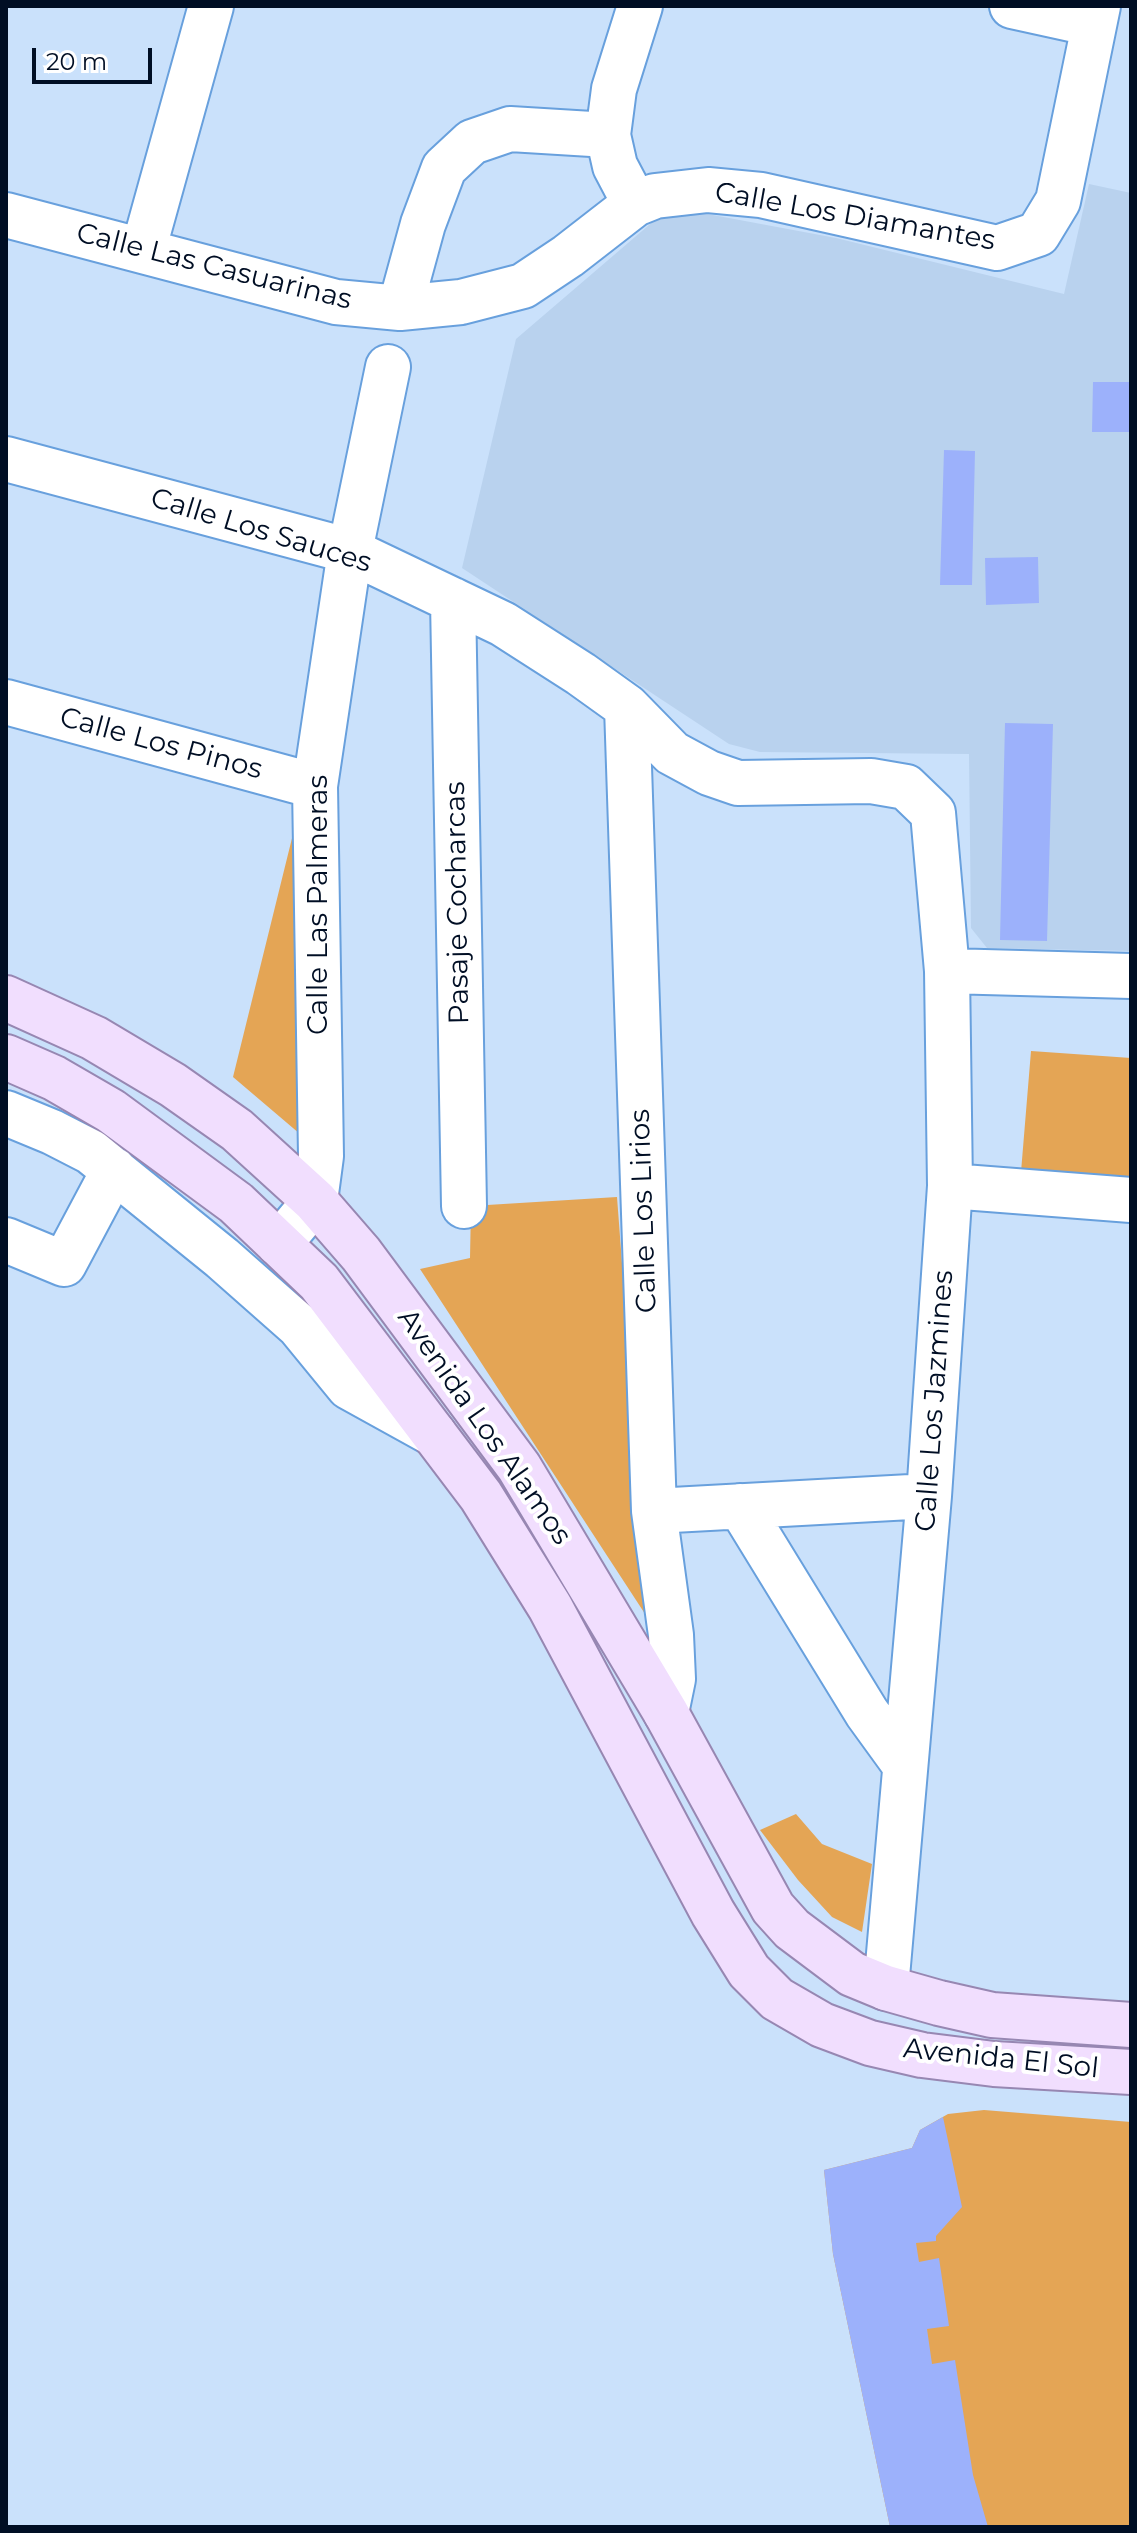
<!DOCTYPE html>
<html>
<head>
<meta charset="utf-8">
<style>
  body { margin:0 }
  #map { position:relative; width:1137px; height:2533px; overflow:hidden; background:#cae1fb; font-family:Montserrat,sans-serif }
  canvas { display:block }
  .frame { position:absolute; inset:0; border:8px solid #000e24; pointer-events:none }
  .scale { position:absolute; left:32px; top:48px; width:120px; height:36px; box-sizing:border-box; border:4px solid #000e24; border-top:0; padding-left:10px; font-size:24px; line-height:28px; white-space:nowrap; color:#000e24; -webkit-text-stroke:6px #fff; paint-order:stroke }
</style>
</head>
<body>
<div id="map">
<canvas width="1137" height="2533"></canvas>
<div class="frame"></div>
<div class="scale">20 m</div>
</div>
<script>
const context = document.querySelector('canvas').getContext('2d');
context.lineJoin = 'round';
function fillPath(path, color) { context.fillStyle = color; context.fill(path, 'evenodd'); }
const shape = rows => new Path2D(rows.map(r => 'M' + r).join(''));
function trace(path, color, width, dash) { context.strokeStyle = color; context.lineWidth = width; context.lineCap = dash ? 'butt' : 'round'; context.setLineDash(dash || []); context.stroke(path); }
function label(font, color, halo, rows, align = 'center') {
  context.font = font + ' Montserrat,sans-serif'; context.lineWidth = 8; context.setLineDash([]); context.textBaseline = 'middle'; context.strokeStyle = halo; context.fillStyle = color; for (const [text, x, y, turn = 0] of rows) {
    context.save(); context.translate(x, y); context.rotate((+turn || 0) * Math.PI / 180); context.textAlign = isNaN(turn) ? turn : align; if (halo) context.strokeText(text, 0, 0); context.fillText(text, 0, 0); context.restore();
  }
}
fillPath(shape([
  [1089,184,1131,193,1131,951,987,948,971,928,969,754,760,752,729,744,462,568,516,339,670,207,836,238,1064,294]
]), '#b9d2ee');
fillPath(shape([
  [295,826,300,1134,233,1077],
  [1031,1051,1131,1058,1131,1180,1021,1172],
  [617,1197,649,1620,420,1269,470,1258,471,1206],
  [796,1814,822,1844,872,1864,862,1932,832,1917,798,1880,760,1830],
  [984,2110,1131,2122,1131,2527,890,2527,833,2254,824,2170,912,2148,920,2130,948,2114]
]), '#e4a555');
fillPath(shape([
  [1093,382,1131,382,1131,432,1092,432],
  [944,450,975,451,972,585,940,585],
  [1038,557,1039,603,986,605,985,558],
  [1005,723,1053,724,1047,941,1000,940],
  [943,2117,962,2207,936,2236,936,2241,916,2243,919,2262,939,2258,949,2326,927,2329,932,2364,955,2360,973,2475,988,2527,890,2527,833,2254,824,2170,912,2148,920,2130]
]), '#9cb1fb');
const minor = shape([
  [1012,6,1094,24],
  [635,204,615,166,608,135,614,89,640,6],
  [6,215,336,302,400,308,461,302,523,286,568,256,635,204,655,196,708,190,761,195,997,248,1038,234,1058,201,1098,6],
  [143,251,211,6],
  [400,308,423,224,444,168,472,142,510,129,608,135],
  [6,459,350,551,503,624,581,674,627,707,672,753,709,773,738,783,871,781,906,787,933,813,947,971,950,1186,929,1496,886,1988],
  [453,600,464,1206],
  [6,702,315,786],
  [627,707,654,1511,671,1635,673,1679,666,1713],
  [947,971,1131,976],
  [6,1113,52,1132,91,1152,222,1258,299,1326,349,1387,434,1434],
  [950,1186,1131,1200],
  [6,1240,64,1264,114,1170],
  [279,1244,315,1201,321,1156,315,786,350,551,388,367],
  [740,1506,867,1713,904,1764],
  [654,1511,929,1496]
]);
const major = shape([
  [6,998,94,1038,173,1085,237,1130,315,1201,361,1254,519,1467,666,1713,773,1908,792,1929,852,1974,886,1988,939,2003,992,2015,1131,2025],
  [6,1057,54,1078,111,1111,236,1203,319,1282,481,1496,550,1607,713,1913,749,1971,777,1999,822,2025,870,2043,922,2055,994,2064,1131,2072]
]);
trace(minor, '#68a0dd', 48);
trace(major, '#9787b2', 48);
trace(minor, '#fff', 44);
trace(major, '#f1defe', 44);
label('28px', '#000e24', '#fff', [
  ["Calle Los Diamantes",855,217,10],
  ["Calle Las Casuarinas",214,267,14],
  ["Calle Los Sauces",261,531,17],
  ["Calle Los Pinos",161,744,15],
  ["Pasaje Cocharcas",458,903,-91],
  ["Calle Las Palmeras",319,905,-90],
  ["Calle Los Lirios",644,1211,-92],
  ["Calle Los Jazmines",935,1401,-86],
  ["Avenida Los Alamos",484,1427,55],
  ["Avenida El Sol",1001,2059,6]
]);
</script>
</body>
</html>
